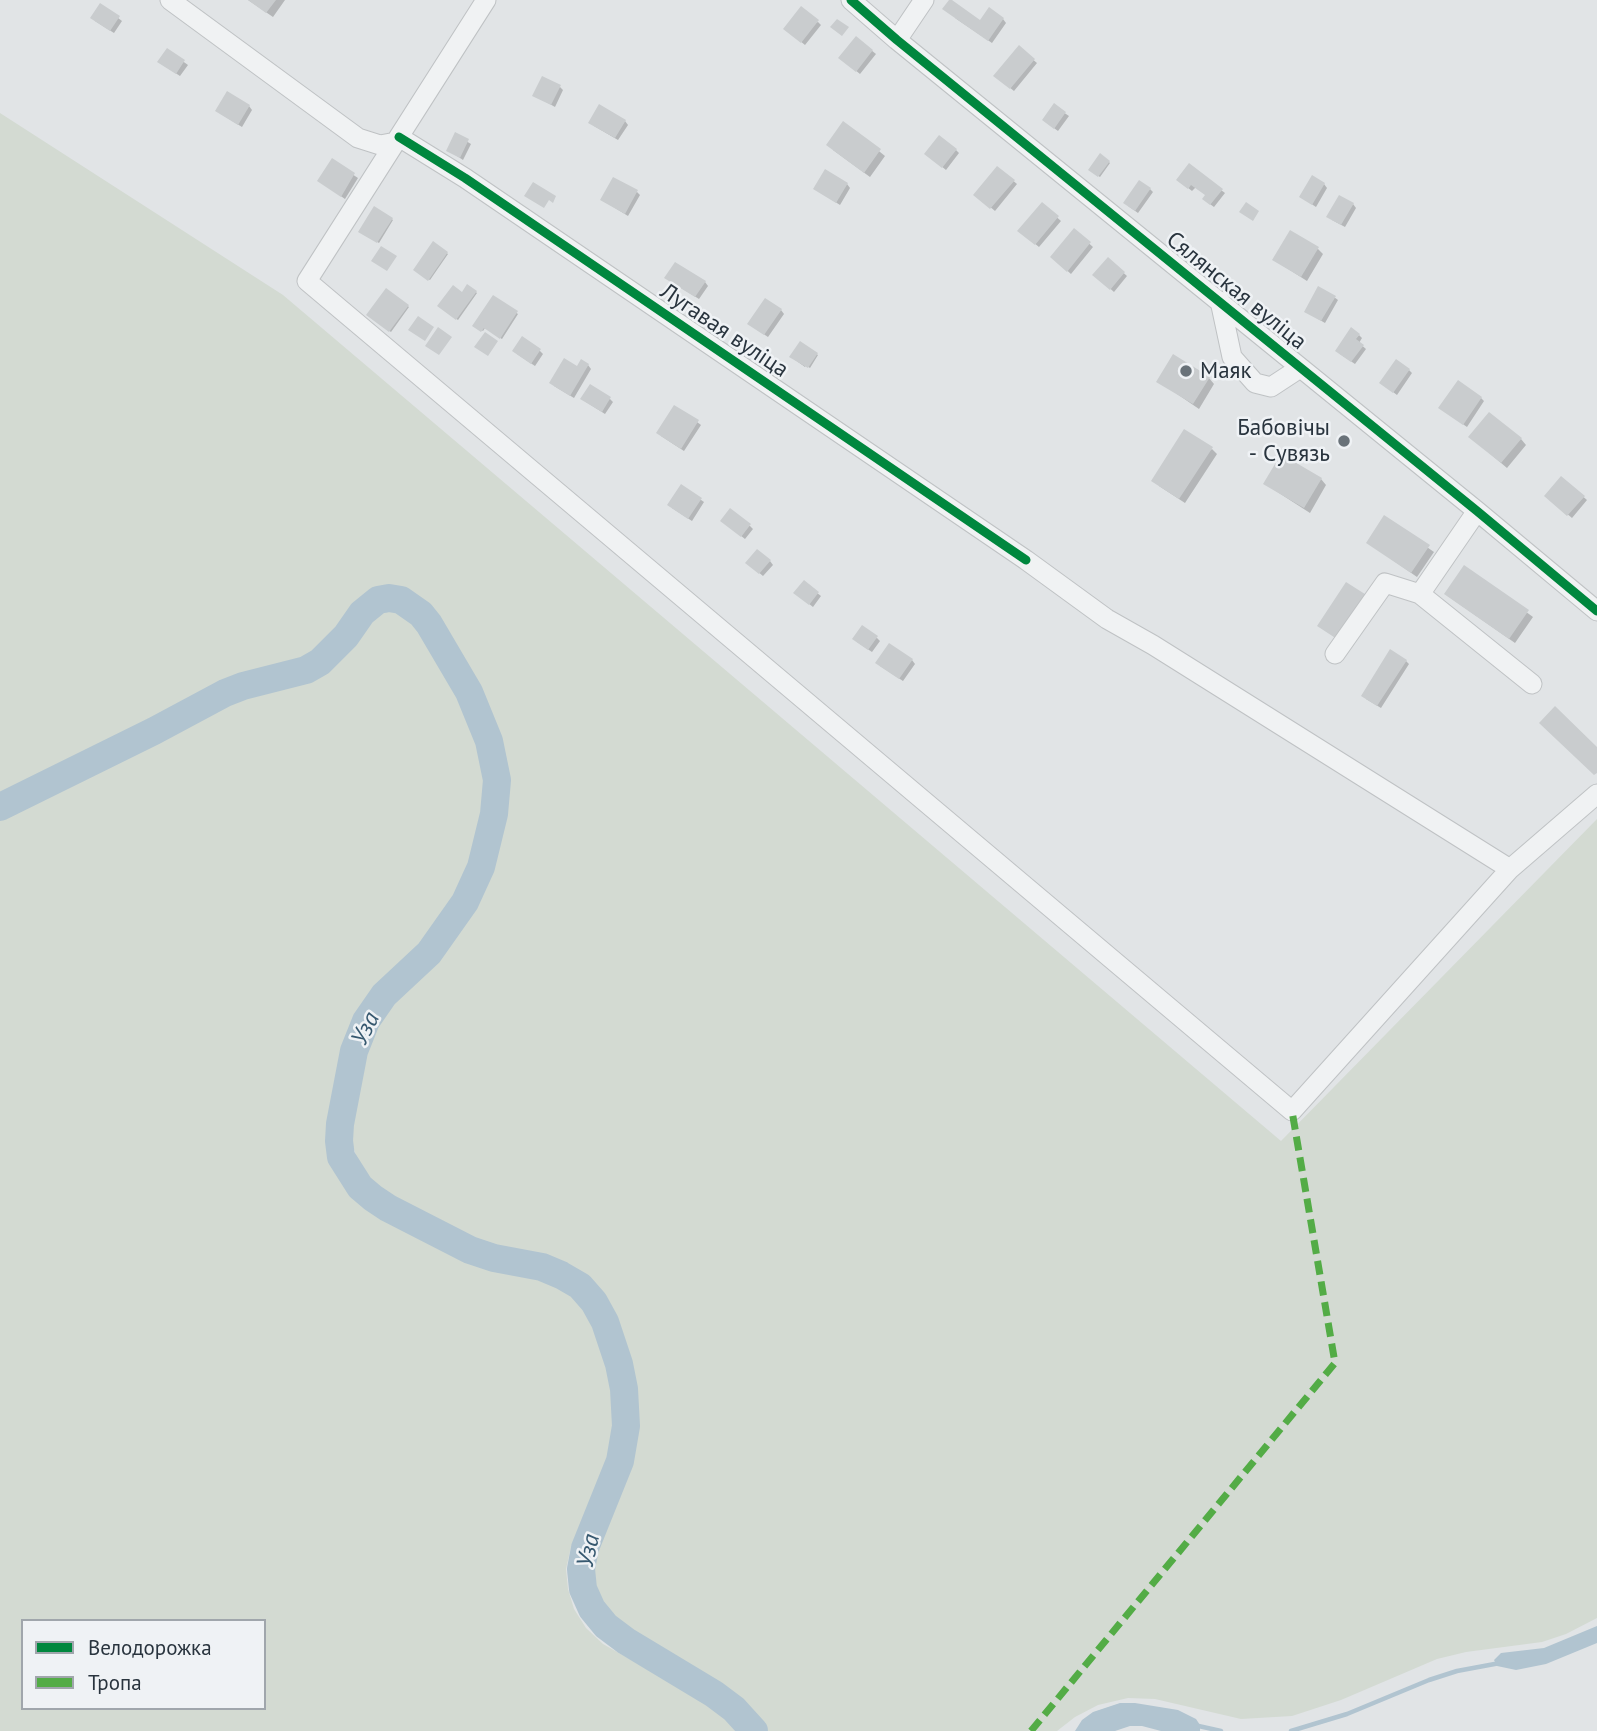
<!DOCTYPE html>
<html>
<head>
<meta charset="utf-8">
<style>
  body { margin:0 }
  #map { position:relative; width:1597px; height:1731px; overflow:hidden; background:#e1e4e6; font-family:"PT Sans",sans-serif }
  canvas { display:block }
  .legend { position:absolute; left:21px; top:1619px; width:245px; height:91px; box-sizing:border-box; background:#eff2f5; border:2px solid #a0a6ac; margin:0; padding:9px 12px; list-style:none; font-size:21px; color:#29343e }
  .legend li { display:flex; align-items:center; gap:14px; height:35px }
  .legend b { width:35px; border:2px solid #a0a6ac }
</style>
</head>
<body>
<div id="map">
<canvas width="1597" height="1731"></canvas>
<ul class="legend">
<li><b style="height:9px;background:#00873e"></b>Велодорожка</li>
<li><b style="height:9px;background:#53ac46"></b>Тропа</li>
</ul>
</div>
<script>
const context = document.querySelector('canvas').getContext('2d');
context.lineJoin = 'round';
function fillPath(path, color) { context.fillStyle = color; context.fill(path, 'evenodd'); }
const shape = rows => new Path2D(rows.map(r => 'M' + r).join(''));
function trace(path, color, width, dash) { context.strokeStyle = color; context.lineWidth = width; context.lineCap = dash ? 'butt' : 'round'; context.setLineDash(dash || []); context.stroke(path); }
function label(font, color, halo, rows, align = 'center') {
  context.font = font + ' "PT Sans",sans-serif'; context.lineWidth = 5; context.setLineDash([]); context.textBaseline = 'middle'; context.strokeStyle = halo; context.fillStyle = color; for (const [text, x, y, turn = 0] of rows) {
    context.save(); context.translate(x, y); context.rotate((+turn || 0) * Math.PI / 180); context.textAlign = isNaN(turn) ? turn : align; if (halo) context.strokeText(text, 0, 0); context.fillText(text, 0, 0); context.restore();
  }
}
fillPath(shape([
  [0,113,283,295,1281,1141,1597,819,1597,1618,1566,1634,1542,1642,1466,1652,1437,1659,1341,1700,1292,1716,1241,1719,1155,1699,1128,1698,1098,1705,1075,1717,1057,1731,768,1731,719,1684,609,1616,600,1606,593,1591,593,1561,597,1545,630,1471,637,1432,633,1387,620,1339,611,1319,591,1288,579,1276,563,1265,545,1257,491,1246,466,1238,445,1229,381,1192,359,1165,350,1137,351,1108,362,1055,373,1023,390,1001,442,950,470,912,492,868,504,822,507,773,503,750,481,696,441,625,419,600,406,591,392,588,379,589,365,595,355,604,333,636,314,654,224,684,141,729,0,795],
  [384,612,395,612,404,615,421,631,431,646,465,707,475,735,483,759,488,798,479,846,458,896,434,931,367,1005,351,1038,342,1073,331,1136,335,1164,348,1188,379,1214,450,1253,545,1278,563,1288,578,1300,590,1317,601,1339,608,1365,614,1397,614,1423,611,1449,604,1473,571,1547,566,1569,568,1589,574,1609,586,1628,603,1644,715,1707,742,1731,0,1731,0,820,161,740,211,712,248,697,290,685,329,668,340,659,364,627,374,617],
  [23,1621,264,1621,264,1708,23,1708]
]), '#d3dad2');
fillPath(shape([
  [1597,1626,1597,1643,1546,1664,1516,1670,1497,1666,1494,1660,1501,1653,1544,1648],
  [1120,1703,1135,1703,1178,1710,1196,1719,1200,1725,1200,1731,1161,1731,1142,1726,1130,1726,1115,1731,1075,1731,1082,1720,1093,1712]
]), '#b1c4d0');
fillPath(shape([
  [248,0,285,0,273,17],
  [101,5,122,21,114,33,95,21],
  [955,18,980,22,1003,19,1006,23,992,43],
  [818,22,821,25,805,45,789,32],
  [856,38,876,54,860,74,844,61],
  [1019,48,1037,63,1014,91,999,79],
  [167,50,188,65,180,76,163,65],
  [560,87,563,90,555,107,534,95],
  [249,106,252,110,242,127,221,114],
  [1054,106,1069,116,1058,131,1047,123],
  [625,121,628,125,618,140,594,126],
  [844,123,885,156,870,177,833,150],
  [456,135,471,144,463,160,448,150],
  [956,150,959,153,946,170,930,157],
  [1100,155,1110,163,1100,177,1090,170],
  [332,161,358,178,345,199,323,184],
  [998,168,1017,184,995,211,976,195],
  [1182,183,1221,190,1225,193,1214,207,1207,202,1207,196,1196,187,1192,191],
  [847,184,850,188,840,205,815,189],
  [1324,184,1327,188,1316,207,1301,197],
  [1150,189,1153,192,1138,213,1128,206],
  [637,192,640,195,628,216,602,200],
  [1042,204,1061,221,1039,247,1023,234],
  [1353,204,1356,208,1345,227,1332,220],
  [375,208,393,220,379,243,360,231],
  [1074,230,1093,247,1071,274,1052,257],
  [434,244,448,254,430,280,415,270],
  [1318,249,1323,254,1307,281,1274,260],
  [1108,259,1127,276,1114,292,1095,275],
  [670,281,705,282,708,286,699,299],
  [468,286,477,293,458,320,440,306,462,294],
  [386,290,409,307,391,332,368,315],
  [493,297,518,314,502,339,485,328,483,331,475,325],
  [1334,297,1338,300,1325,323,1306,312],
  [781,310,784,314,768,337,753,327],
  [1359,335,1362,338,1359,343,1366,349,1355,364,1340,354],
  [800,343,818,355,810,368,806,365,805,367,791,357],
  [539,350,543,354,535,366,517,354],
  [588,365,591,369,574,398,554,386],
  [1409,370,1412,373,1397,395,1385,386],
  [1209,378,1214,384,1199,409,1158,381],
  [1481,398,1484,401,1467,427,1444,411],
  [610,399,613,402,605,414,586,402],
  [697,422,701,425,684,451,661,436],
  [1521,439,1526,445,1507,468,1476,442],
  [1212,449,1217,454,1185,503,1159,486],
  [1561,478,1587,500,1572,518,1546,496],
  [1321,479,1326,485,1310,513,1265,484],
  [681,486,704,502,692,521,672,508],
  [1385,518,1434,552,1417,577,1368,543],
  [726,524,750,526,753,529,745,539],
  [770,561,773,565,763,576,751,566],
  [1465,567,1533,617,1515,643,1452,599],
  [804,583,821,596,813,607,799,596],
  [877,638,880,641,872,652,857,642],
  [912,660,915,664,903,681,880,666],
  [1406,661,1409,664,1381,708,1366,699]
]), '#0003');
trace(shape([
  [1194,1725,1221,1731],
  [1291,1731,1347,1714,1429,1680,1457,1671,1500,1663]
]), '#b1c4d0', 4.5);
trace(shape([
  [0,807,154,731,225,693,243,686,306,670,320,662,346,636,362,613,378,600,389,598,401,600,421,614,429,624,469,692,489,741,497,780,494,814,481,867,465,902,429,953,384,995,366,1021,354,1051,340,1124,339,1141,341,1157,360,1187,373,1198,388,1208,470,1250,494,1258,542,1267,561,1275,580,1286,594,1302,605,1322,619,1364,624,1389,626,1426,620,1461,585,1548,581,1569,583,1589,592,1609,606,1626,626,1641,714,1694,734,1709,754,1731]
]), '#b1c4d0', 28);
fillPath(shape([
  [248,0,276,0,266,13],
  [949,0,952,0,980,20,989,7,1004,18,988,41,942,9],
  [100,3,120,16,110,31,90,18],
  [801,6,819,20,801,43,783,29],
  [837,19,849,27,842,36,830,27],
  [856,36,873,50,856,72,838,58],
  [1019,45,1035,59,1010,89,993,76],
  [167,48,185,60,176,74,157,62],
  [542,76,561,85,551,105,532,96],
  [227,91,250,105,238,125,215,111],
  [1054,103,1066,112,1054,129,1042,120],
  [599,104,626,120,615,138,588,123],
  [843,121,881,149,864,173,826,145],
  [455,132,469,139,460,158,446,151],
  [939,135,957,149,942,168,924,154],
  [1100,153,1110,161,1098,177,1088,170],
  [332,158,355,173,341,197,317,181],
  [1189,163,1223,189,1210,205,1202,199,1205,195,1191,185,1188,189,1176,180],
  [997,166,1015,180,990,209,973,195],
  [825,169,848,183,836,203,813,189],
  [1312,175,1325,183,1312,205,1299,197],
  [613,177,638,190,625,214,600,200],
  [1139,180,1151,188,1135,211,1123,203],
  [533,182,556,196,553,203,549,200,544,208,524,196],
  [1339,195,1354,203,1341,225,1326,217],
  [1042,202,1059,216,1035,245,1017,231],
  [1246,202,1259,211,1253,221,1239,212],
  [374,206,393,218,377,243,358,232],
  [1074,228,1091,242,1067,272,1050,257],
  [1290,230,1319,247,1301,277,1272,260],
  [433,241,448,252,428,281,413,270],
  [381,246,397,256,387,271,371,261],
  [1108,257,1125,272,1110,290,1092,275],
  [675,262,706,281,695,297,664,278],
  [467,284,477,291,456,320,437,306,453,285,462,292],
  [1318,286,1336,296,1321,321,1304,312],
  [386,288,409,305,389,332,366,315],
  [493,295,518,311,500,339,484,328,481,332,472,326],
  [765,298,782,309,764,335,747,324],
  [418,316,434,327,425,341,408,330],
  [438,327,452,337,439,355,425,346],
  [1351,327,1360,334,1356,339,1364,345,1351,362,1335,351],
  [485,332,498,341,488,356,474,347],
  [522,336,541,349,531,364,512,351],
  [800,341,818,353,808,368,789,357],
  [1173,354,1210,377,1193,404,1156,382],
  [564,358,577,366,581,359,589,364,570,396,549,383],
  [1396,359,1410,369,1393,393,1379,383],
  [1458,380,1482,397,1463,425,1438,408],
  [590,384,611,397,602,412,580,399],
  [674,405,699,420,681,449,656,433],
  [1489,412,1522,438,1501,463,1468,437],
  [1184,429,1213,447,1179,499,1151,481],
  [1281,454,1322,478,1304,508,1263,484],
  [1561,476,1585,496,1567,516,1544,496],
  [681,484,702,498,688,519,667,505],
  [730,508,751,524,741,537,720,521],
  [1384,515,1430,545,1411,573,1366,543],
  [757,549,771,560,759,574,745,563],
  [1464,565,1529,610,1509,639,1444,594],
  [804,580,819,592,809,605,793,593],
  [1346,582,1368,596,1340,641,1317,626],
  [862,625,878,636,868,650,852,639],
  [889,643,913,659,899,679,875,663],
  [1390,649,1407,660,1377,706,1361,696],
  [1555,706,1597,747,1597,773,1594,775,1539,723]
]), '#c9ccce');
const minor = shape([
  [170,0,358,138,380,145,396,142],
  [486,0,307,281,1292,1111,1510,869,1597,794],
  [851,0,897,40,1477,511,1597,611],
  [897,40,924,0],
  [399,137,465,178,1026,560,1107,619,1153,645,1510,869],
  [1220,301,1232,357,1255,383,1271,387,1300,368],
  [1420,594,1532,684],
  [1335,654,1385,583,1420,594,1477,511]
]);
trace(minor, '#bfc2c4', 21);
trace(minor, '#f0f2f3', 19);
trace(shape([
  [1031,1731,1335,1363,1292,1111]
]), '#53ac46', 7, [14, 7]);
trace(shape([
  [851,0,897,40,1477,511,1597,611],
  [399,137,465,178,1026,560]
]), '#00873e', 9);
for (const [x, y, r, color] of [
  [1186,371,7,"#697279"],
  [1344,441,7,"#697279"]
]) { const dot = new Path2D(); dot.arc(x, y, r, 0, 2 * Math.PI); context.fillStyle = color; context.fill(dot); trace(dot, '#eff2f5', 2.5); }
label('23px', '#29343e', '#eff2f5', [
  ["Сялянская вуліца",1236,291,39],
  ["Лугавая вуліца",724,331,34]
]);
label('23px', '#29343e', '#eff2f5', [
  ["Маяк",1200,371],
  ["Бабовічы",1330,428,"right"],
  ["- Сувязь",1330,454,"right"]
], 'left');
label('italic 24px', '#36586f', '#eff2f5', [
  ["Уза",366,1029,-64],
  ["Уза",589,1551,-78]
]);
</script>
</body>
</html>
